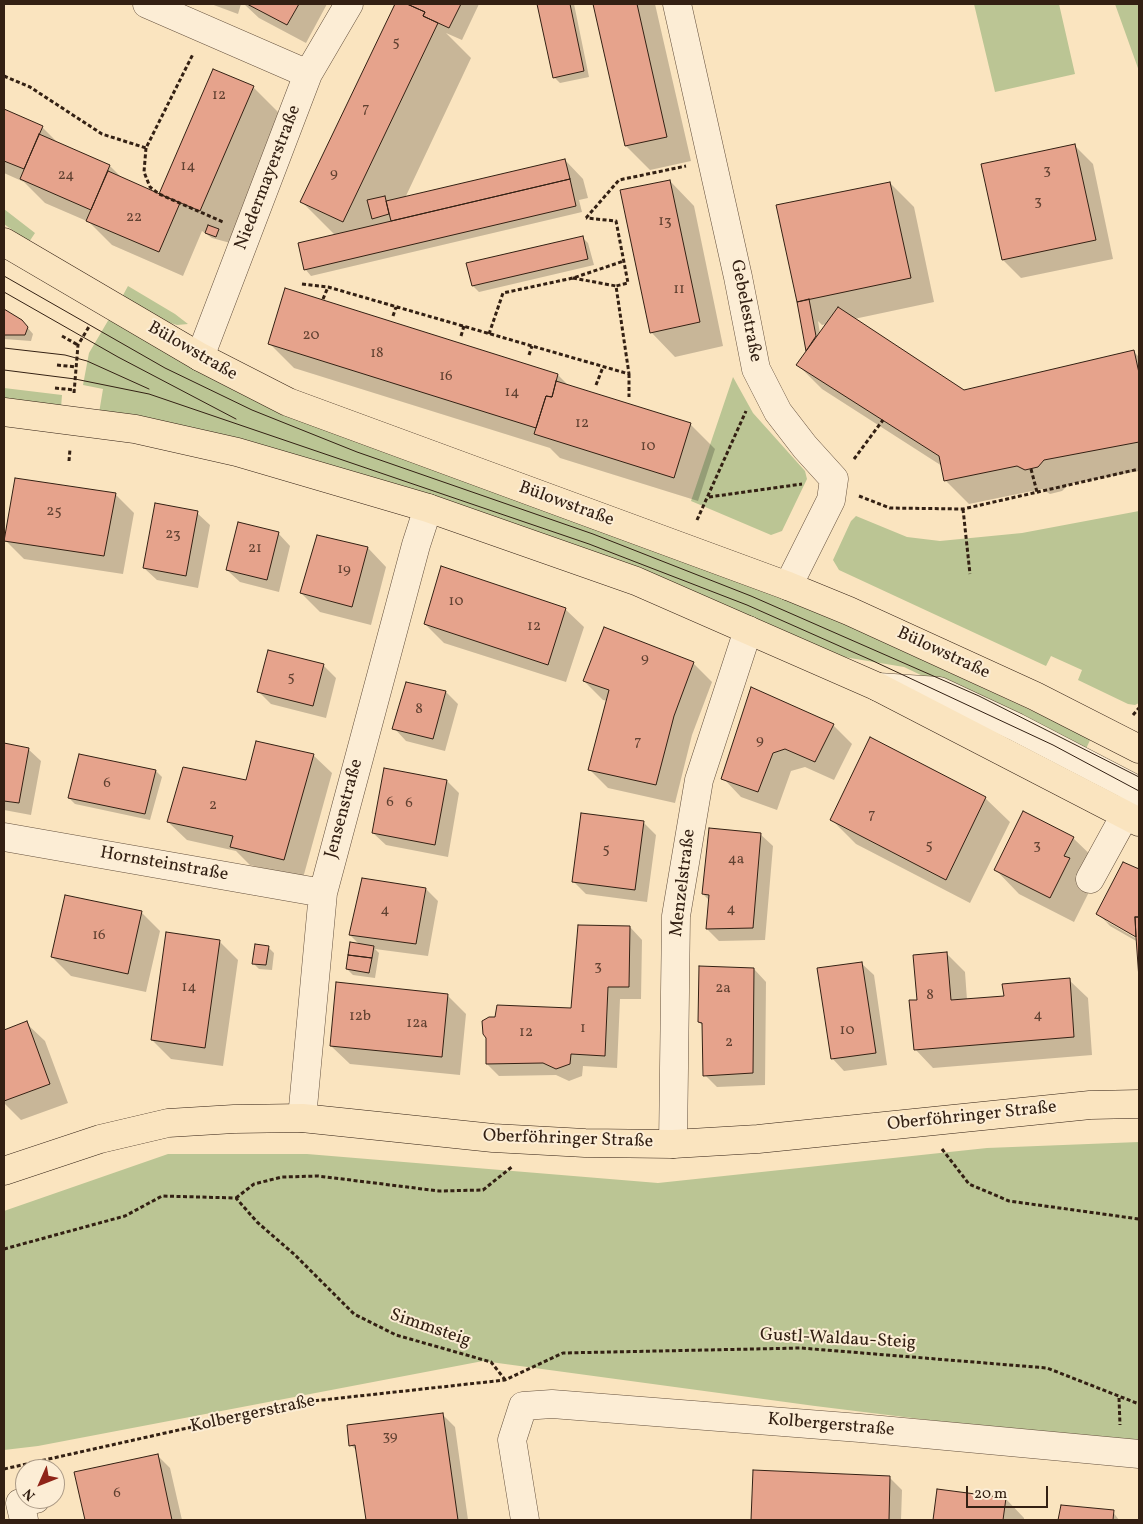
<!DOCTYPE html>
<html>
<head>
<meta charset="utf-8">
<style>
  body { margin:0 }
  #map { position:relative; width:1143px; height:1524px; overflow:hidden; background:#fae4bf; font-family:Vollkorn,serif }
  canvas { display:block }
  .frame { position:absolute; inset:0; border:5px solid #332013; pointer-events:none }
  .north { position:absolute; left:15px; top:1459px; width:50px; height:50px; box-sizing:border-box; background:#fcedd5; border:1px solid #ac9b87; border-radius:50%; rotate:226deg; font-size:14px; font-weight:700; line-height:20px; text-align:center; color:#332013 }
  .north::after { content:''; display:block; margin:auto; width:18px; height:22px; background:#8f2418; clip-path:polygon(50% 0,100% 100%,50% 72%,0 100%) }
  .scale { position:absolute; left:966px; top:1486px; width:82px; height:22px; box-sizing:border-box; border:2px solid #332013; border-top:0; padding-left:6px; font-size:15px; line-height:18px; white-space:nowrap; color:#332013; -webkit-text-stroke:4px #fcedd5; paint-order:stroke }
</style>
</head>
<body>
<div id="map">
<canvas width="1143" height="1524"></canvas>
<div class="frame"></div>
<div class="north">N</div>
<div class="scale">20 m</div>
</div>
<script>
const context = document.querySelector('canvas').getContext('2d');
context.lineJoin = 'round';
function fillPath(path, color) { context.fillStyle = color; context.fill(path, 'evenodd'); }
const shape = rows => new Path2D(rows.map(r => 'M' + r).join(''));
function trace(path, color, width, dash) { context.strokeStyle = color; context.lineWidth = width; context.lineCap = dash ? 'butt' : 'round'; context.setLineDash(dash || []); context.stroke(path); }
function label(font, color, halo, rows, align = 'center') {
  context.font = font + ' Vollkorn,serif'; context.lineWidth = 4; context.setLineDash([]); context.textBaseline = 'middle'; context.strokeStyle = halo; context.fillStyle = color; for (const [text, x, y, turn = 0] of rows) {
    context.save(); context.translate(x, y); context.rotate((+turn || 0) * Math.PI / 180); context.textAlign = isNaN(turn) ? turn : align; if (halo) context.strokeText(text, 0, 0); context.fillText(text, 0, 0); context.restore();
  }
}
fillPath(shape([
  [974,4,1059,4,1075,74,995,92],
  [1115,4,1139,4,1139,72,1139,71],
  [4,209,35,233,29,242,4,224],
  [128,286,175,314,188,324,177,325,164,321,122,297],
  [109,319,470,482,823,614,1091,738,1084,753,904,667,844,657,99,413,103,389,83,385,89,353],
  [733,377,753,413,805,471,807,479,782,531,771,535,691,501],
  [4,388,62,395,61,408,4,400],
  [1139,511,1139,703,1135,705,1128,704,1078,680,1082,670,1051,656,1046,666,839,570,833,560,851,521,856,516,907,537,940,541,1022,533],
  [1139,1142,1139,1446,815,1406,483,1361,38,1446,4,1450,4,1211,168,1154,307,1154,658,1183,987,1148]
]), '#bbc594');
fillPath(shape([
  [211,4,241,4,238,14],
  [244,4,327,4,306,43,259,18],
  [396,4,404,4,412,7,409,4,479,4,462,40,446,33,471,58,405,198,565,160,583,179,588,198,579,200,582,212,311,276,306,270,335,235,302,202],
  [539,4,574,4,589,77,560,83,554,77],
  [594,4,655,4,691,161,650,170,626,146],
  [253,87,287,121,234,244,212,238,202,231,183,276,112,245,89,222,45,203,24,182,4,173,4,110,42,127,59,144,110,166,123,179,160,195],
  [1075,146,1093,164,1113,259,1021,278,1003,260],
  [670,181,694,206,723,346,675,357,651,332],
  [890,183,914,207,934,302,854,319,964,391,1134,352,1139,357,1139,471,1069,484,1062,491,1050,494,1042,489,969,504,945,480,942,466,822,389,798,365,807,351,798,303],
  [818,321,822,325,827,324,820,334],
  [582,237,588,243,594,265,479,292,473,286],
  [286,290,558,375,569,386,690,424,715,449,698,501,560,458,550,448,294,368,270,344],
  [4,311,27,327,33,334,31,341,4,339],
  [115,494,134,513,123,574,24,559,5,540],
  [197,513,210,525,198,588,157,580,144,568],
  [278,533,290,546,279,592,240,582,227,570],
  [318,536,368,548,386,567,371,625,320,612,301,593],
  [565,609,584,627,566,682,444,643,425,624],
  [269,651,324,666,336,678,326,718,271,704,258,691],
  [693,663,712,682,692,735,675,803,608,788,590,770,608,701,603,700,584,681],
  [752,689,833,725,852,744,834,780,805,767,791,771,777,810,741,797,723,778],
  [446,692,458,704,445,751,406,741,394,728],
  [4,744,28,749,41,761,31,815,4,810],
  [313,755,332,773,303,878,250,865,236,851,187,840,168,822,247,782],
  [156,771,162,777,150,820,75,804,69,798],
  [447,781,459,793,448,857,386,845,373,833],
  [985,798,1010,822,970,903,856,844,832,820],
  [643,822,656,835,647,902,586,894,573,881],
  [760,834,773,846,765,940,719,941,707,929,710,901,703,894],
  [1073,838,1098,862,1093,884,1074,922,1019,894,995,869],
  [1124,864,1139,871,1139,963,1138,942,1110,926,1098,913],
  [1107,918,1137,936,1137,939,1106,921],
  [426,889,438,901,428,956,375,949,379,953,375,978,353,975,347,969,360,945,350,935],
  [141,912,160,931,146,992,71,976,52,957],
  [630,927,642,940,641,999,620,999,617,1068,583,1066,582,1076,569,1081,556,1075,499,1076,487,1064,572,1010],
  [219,941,238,960,223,1066,171,1059,152,1040],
  [268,947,274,953,272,970,259,969,253,963],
  [947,954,965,972,967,1000,1005,997,1069,980,1088,998,1092,1055,933,1068,915,1049],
  [861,963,874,975,887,1065,844,1071,832,1058],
  [754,969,766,982,765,1085,717,1087,705,1075,703,1026,699,1022],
  [447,995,466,1014,460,1075,350,1064,331,1046],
  [26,1023,45,1041,68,1103,21,1120,4,1103,4,1031],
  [442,1414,455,1427,468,1520,367,1520,358,1452,351,1445],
  [158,1456,170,1468,182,1520,86,1520,76,1473],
  [754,1472,890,1478,902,1490,901,1520,752,1520],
  [938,1490,1006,1499,1024,1518,1024,1520,934,1520],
  [1062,1506,1113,1512,1119,1520,1059,1520]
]), '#0003');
const building = shape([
  [247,4,299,4,287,25,247,4],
  [395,4,407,4,425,12,423,16,438,23,343,222,300,202,395,4],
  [407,4,461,4,449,28,423,16,425,12,407,4],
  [537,4,570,4,584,71,553,78,537,4],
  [593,4,637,4,667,137,625,146,593,4],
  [213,69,254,86,200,211,159,194,213,69],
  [4,109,43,126,24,169,4,161,4,109],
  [39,134,110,165,91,210,20,179,39,134],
  [1075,144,1096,240,1002,260,981,164,1075,144],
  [565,159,570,179,391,221,386,201,565,159],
  [108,171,180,203,159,252,86,221,108,171],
  [570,179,576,206,304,270,298,243,570,179],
  [670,180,700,322,650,333,620,190,670,180],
  [890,182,911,278,797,302,776,205,890,182],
  [385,196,389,214,372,219,367,200,385,196],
  [208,225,219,229,216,237,205,233,208,225],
  [583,236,588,259,472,286,466,263,583,236],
  [285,288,558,374,552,397,546,396,536,428,268,344,285,288],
  [809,299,816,336,806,351,797,302,809,299],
  [838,307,964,390,1134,350,1139,373,1139,442,1044,460,1038,467,1025,470,1017,466,944,481,939,456,796,365,838,307],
  [4,309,22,320,28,327,25,335,4,335,4,309],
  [556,381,691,423,674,478,534,434,546,396,552,397,556,381],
  [15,478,116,493,104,556,4,541,15,478],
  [155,503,198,511,186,576,143,568,155,503],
  [238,522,279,532,267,580,226,570,238,522],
  [317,535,368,547,352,607,300,593,317,535],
  [441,566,566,608,548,665,424,624,441,566],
  [604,627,694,662,674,716,656,785,588,770,609,690,583,681,604,627],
  [268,650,324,664,313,706,257,692,268,650],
  [406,682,446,691,433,739,392,729,406,682],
  [751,687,834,724,815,762,785,749,773,753,758,792,721,779,751,687],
  [870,737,986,797,946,880,830,820,870,737],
  [256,741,314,754,284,860,230,847,233,836,167,822,183,767,246,780,256,741],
  [4,743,29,748,19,803,4,801,4,743],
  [79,754,156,770,145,814,68,798,79,754],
  [384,768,447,780,435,845,372,833,384,768],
  [1023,811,1074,837,1064,856,1070,858,1050,898,994,870,1023,811],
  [581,813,644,821,635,890,572,882,581,813],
  [709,828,761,833,753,928,706,929,709,895,702,894,709,828],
  [1123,862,1139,869,1139,917,1135,917,1136,937,1096,914,1123,862],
  [362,878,426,888,416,944,349,935,362,878],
  [65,895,142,911,128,974,51,957,65,895],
  [1135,917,1139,917,1139,979,1136,937,1135,917],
  [578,925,630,926,629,987,608,987,605,1056,571,1054,570,1064,556,1069,543,1063,486,1064,486,1038,483,1034,482,1021,489,1017,495,1017,497,1005,571,1008,578,925],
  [166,932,220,940,205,1048,151,1040,166,932],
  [350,942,374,946,372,958,348,955,350,942],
  [255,944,269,946,266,965,252,964,255,944],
  [947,952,951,1000,1004,996,1002,984,1070,978,1074,1037,914,1050,909,1000,917,1000,913,955,947,952],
  [348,955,372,958,369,973,346,969,348,955],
  [862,962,876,1053,831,1059,817,968,862,962],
  [699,966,754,968,753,1073,703,1076,702,1023,698,1022,699,966],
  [336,982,448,994,442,1057,330,1046,336,982],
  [27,1021,50,1084,4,1101,4,1030,27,1021],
  [443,1413,458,1520,366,1520,355,1445,349,1446,347,1425,443,1413],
  [158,1454,172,1520,85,1520,74,1472,158,1454],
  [753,1470,890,1476,889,1520,751,1520,753,1470],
  [937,1489,1006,1498,1003,1520,933,1520,937,1489],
  [1061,1505,1114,1510,1113,1520,1058,1520,1061,1505]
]);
fillPath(building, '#e6a38c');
trace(building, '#332013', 1);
const minor = shape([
  [147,4,308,74],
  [677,4,738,277,756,369,778,412,805,447,834,479,831,500,788,586],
  [200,357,308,74,349,4],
  [878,687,939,691,1016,727,1139,791],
  [4,837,323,893],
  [1090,879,1136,795],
  [302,1118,323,893,416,545,428,508],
  [673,1144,676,916,699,780,748,630],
  [24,1520,20,1503,36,1499],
  [525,1520,512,1440,523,1406,552,1404,860,1428,1139,1454]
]);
const major = shape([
  [4,242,200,357,288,402,788,586,849,611,1035,696,1139,749],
  [4,412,135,429,237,452,428,508,636,581,878,687,1139,822],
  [4,1171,100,1139,168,1123,234,1119,302,1118,493,1138,585,1143,673,1144,758,1139,1090,1105,1139,1104]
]);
trace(minor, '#65513e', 29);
trace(major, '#332013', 29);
trace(shape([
  [4,76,30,87,102,134,146,148,193,54],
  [146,148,144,172,150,187,159,194,223,222],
  [586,218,619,180,686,166],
  [573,278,616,286],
  [302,284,328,287,629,374,616,286,628,283,616,221,586,218],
  [323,299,328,287],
  [393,316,396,307],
  [489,334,503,293,573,278,624,261],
  [62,336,78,345],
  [461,336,464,326],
  [529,355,532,346],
  [57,365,76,367],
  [629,374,629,397],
  [596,385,603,367],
  [55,388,75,390],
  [74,393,78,345,90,325],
  [854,459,883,420],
  [69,461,70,449],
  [1031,469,1037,492],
  [859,496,890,508,963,509,1139,469],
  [709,497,802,484],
  [963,509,970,574],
  [697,520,746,411],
  [1133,715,1139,708],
  [942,1149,969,1184,1009,1201,1139,1219],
  [236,1198,254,1184,282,1177,318,1176,439,1191,483,1190,513,1166],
  [4,1249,125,1216,162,1196,236,1198,257,1222,295,1255,354,1314,396,1335,491,1362,506,1381],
  [1119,1398,1120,1425],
  [4,1469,304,1402,505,1380,563,1353,801,1348,1047,1368,1139,1404]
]), '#332013', 3, [4, 2.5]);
trace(minor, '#fcedd5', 28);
trace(major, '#fae4bf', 28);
trace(shape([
  [4,276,165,368,252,410,357,452,593,534,751,596,979,696,1139,777],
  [4,292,118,357,236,419],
  [4,348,65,355,87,361,149,389],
  [4,370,75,379,149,394,589,544,747,605,871,660,1053,745,1139,791]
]), '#332013', 1);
label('15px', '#604131', null, [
  ["5",396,43],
  ["12",219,96],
  ["7",366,109],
  ["14",188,167],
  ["3",1047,171],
  ["9",334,174],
  ["24",66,176],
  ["3",1038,202],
  ["22",134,218],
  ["13",665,222],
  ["11",679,290],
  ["20",311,336],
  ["18",377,354],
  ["16",446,377],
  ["14",512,393],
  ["12",582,424],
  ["10",648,447],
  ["25",54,512],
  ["23",173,535],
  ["21",255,549],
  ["19",344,570],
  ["10",456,602],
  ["12",534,627],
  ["9",645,659],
  ["5",291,678],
  ["8",419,710],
  ["9",760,741],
  ["7",638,742],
  ["6",107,784],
  ["6",390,803],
  ["6",409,804],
  ["2",213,806],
  ["7",872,815],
  ["5",929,846],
  ["3",1037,846],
  ["5",606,850],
  ["4a",736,860],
  ["4",731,910],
  ["4",385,911],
  ["16",99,936],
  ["3",598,967],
  ["14",189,988],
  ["2a",723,989],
  ["8",930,996],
  ["4",1038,1016],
  ["12b",360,1017],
  ["12a",417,1024],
  ["1",583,1029],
  ["10",847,1031],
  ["12",526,1033],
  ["2",729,1043],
  ["39",390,1437],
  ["6",117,1494]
]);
label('18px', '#332013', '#fcedd5', [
  ["Niedermayerstraße",269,178,-69],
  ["Gebelestraße",745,311,79],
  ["Bülowstraße",192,352,30],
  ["Bülowstraße",566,505,20],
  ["Bülowstraße",943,654,25],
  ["Jensenstraße",345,809,-75],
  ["Hornsteinstraße",164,865,10],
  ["Menzelstraße",684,883,-83],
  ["Oberföhringer Straße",972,1117,-6],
  ["Oberföhringer Straße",568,1140,2],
  ["Simmsteig",430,1329,19],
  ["Gustl-Waldau-Steig",838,1340,3],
  ["Kolbergerstraße",253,1415,-12],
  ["Kolbergerstraße",831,1426,5]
]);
</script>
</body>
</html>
